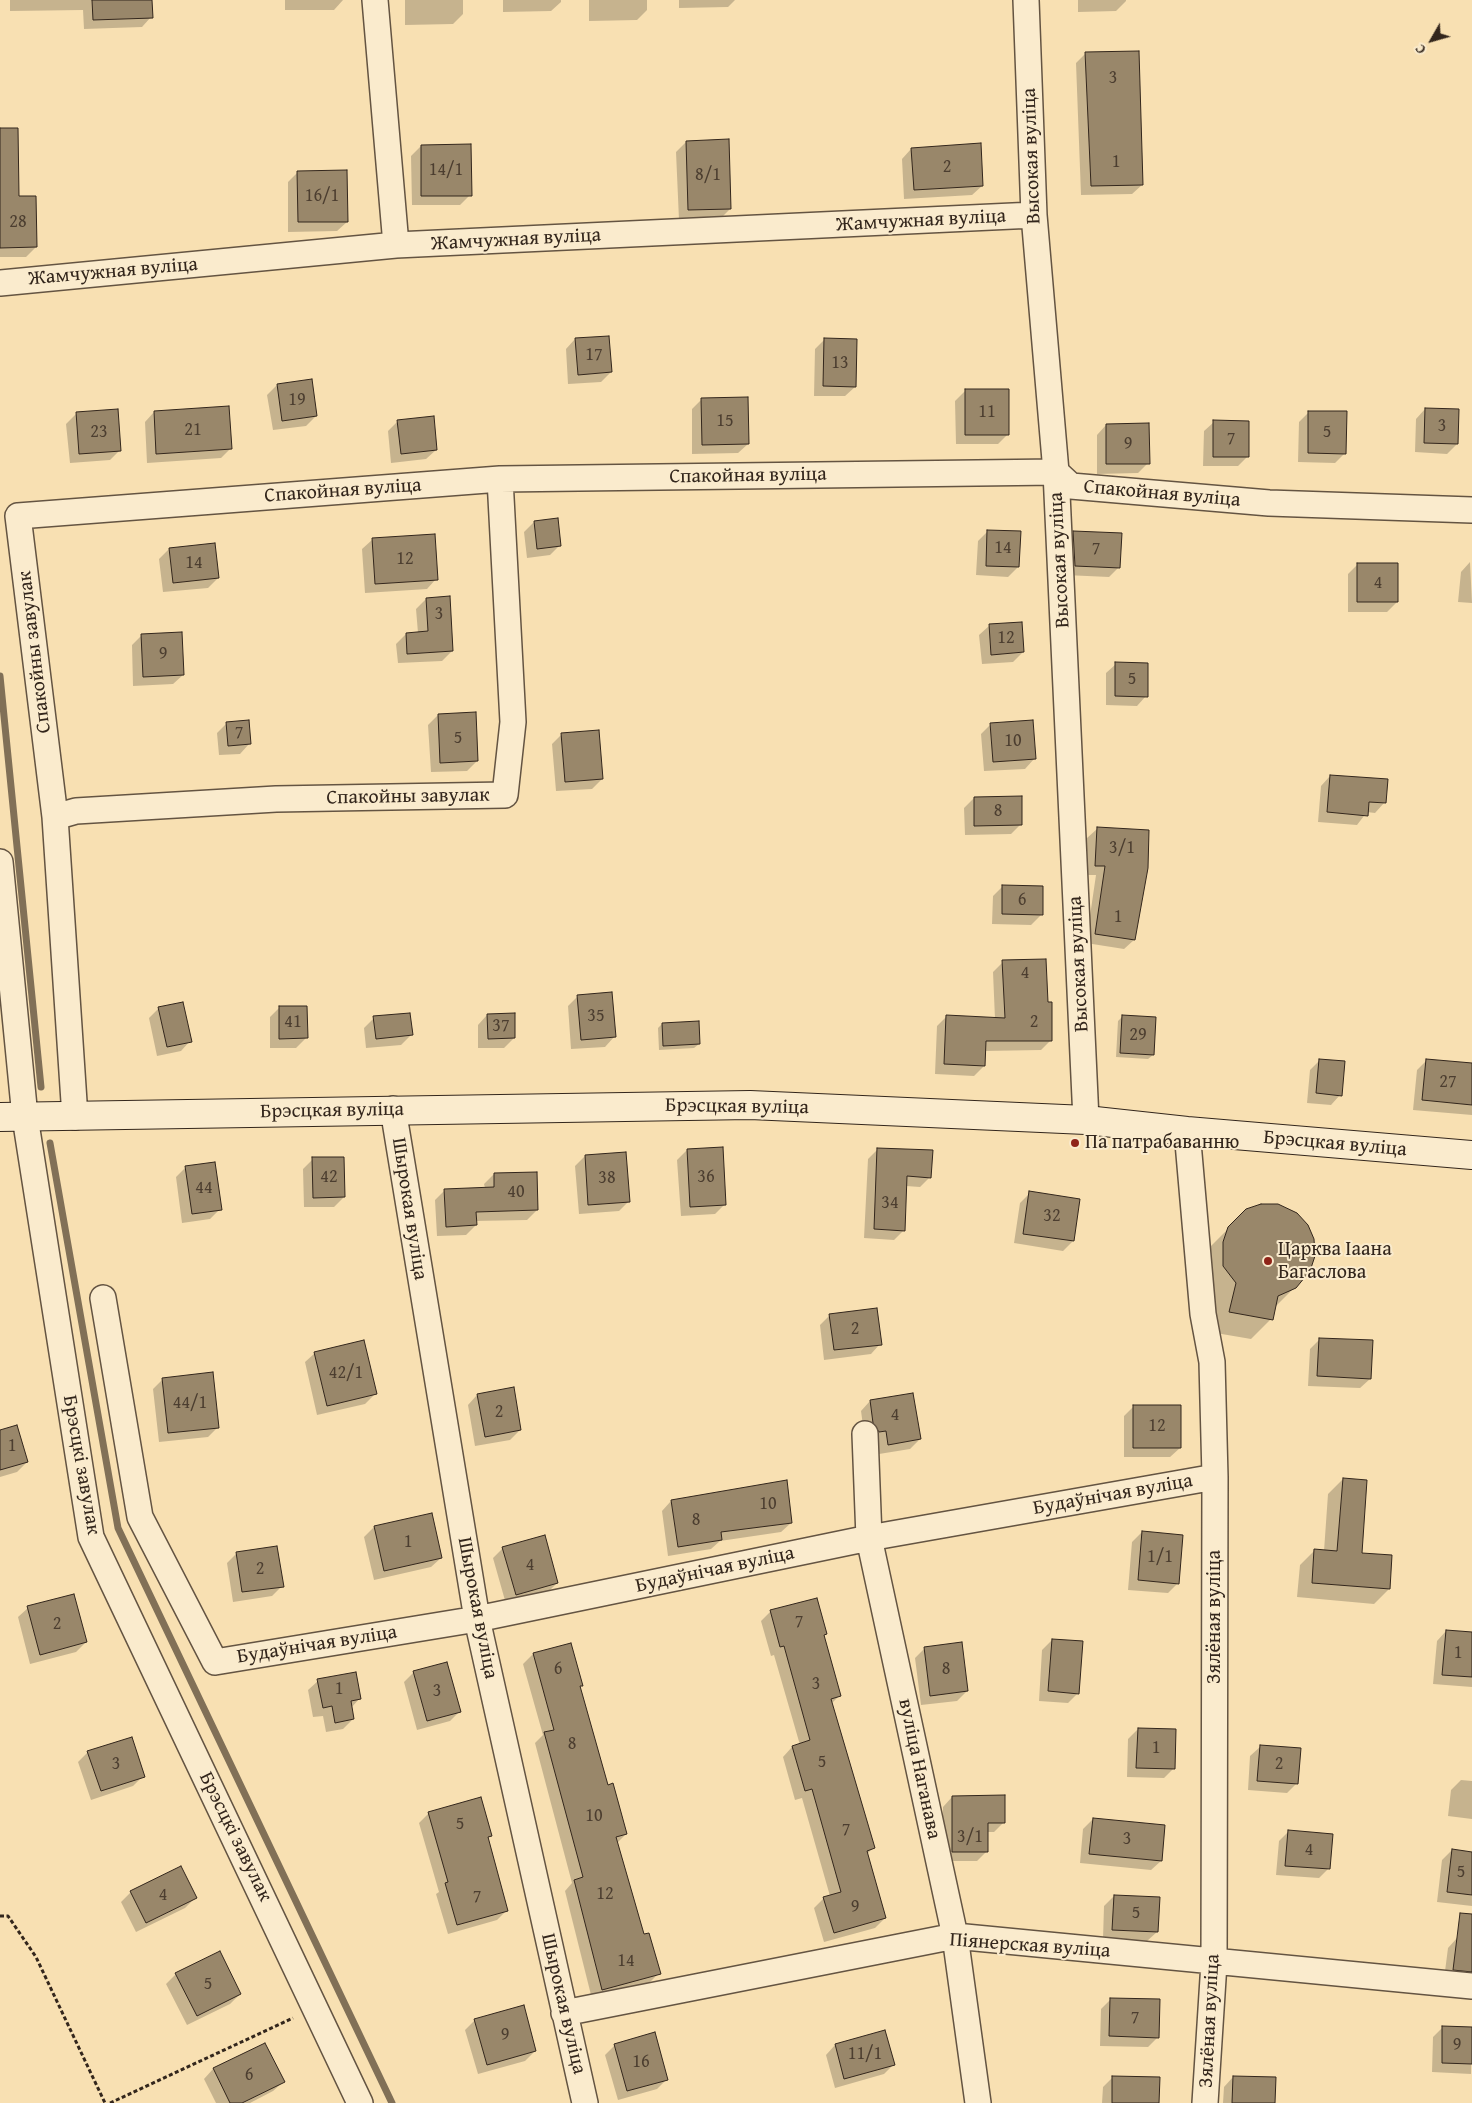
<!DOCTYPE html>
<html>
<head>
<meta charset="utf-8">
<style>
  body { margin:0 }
  #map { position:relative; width:1472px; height:2103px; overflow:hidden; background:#f8e0b2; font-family:"Gentium Book Plus",serif }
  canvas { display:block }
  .north { position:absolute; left:1407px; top:15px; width:50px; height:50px; -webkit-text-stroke:4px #faebcd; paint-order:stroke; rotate:232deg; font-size:14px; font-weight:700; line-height:20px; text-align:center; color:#33261c }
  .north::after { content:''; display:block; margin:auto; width:18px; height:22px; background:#33261c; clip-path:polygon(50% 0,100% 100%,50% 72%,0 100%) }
</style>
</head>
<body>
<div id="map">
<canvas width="1472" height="2103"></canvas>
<div class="north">С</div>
</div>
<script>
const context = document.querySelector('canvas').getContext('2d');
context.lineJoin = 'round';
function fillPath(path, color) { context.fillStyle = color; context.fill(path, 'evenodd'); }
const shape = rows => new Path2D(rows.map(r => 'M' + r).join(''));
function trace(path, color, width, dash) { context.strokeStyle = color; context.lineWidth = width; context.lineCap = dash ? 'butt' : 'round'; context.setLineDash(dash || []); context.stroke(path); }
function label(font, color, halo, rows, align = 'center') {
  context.font = font + ' "Gentium Book Plus",serif'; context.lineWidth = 4; context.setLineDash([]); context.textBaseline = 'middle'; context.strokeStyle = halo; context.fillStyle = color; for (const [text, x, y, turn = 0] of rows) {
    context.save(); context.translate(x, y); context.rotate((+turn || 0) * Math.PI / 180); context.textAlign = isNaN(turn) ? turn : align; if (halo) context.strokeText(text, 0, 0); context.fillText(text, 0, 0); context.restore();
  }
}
fillPath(shape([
  [10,0,151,0,151,17,142,27,84,29,83,10,10,11],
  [285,0,343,0,334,10,285,10],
  [405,0,463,0,463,14,453,24,405,25],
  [503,0,561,0,561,2,551,11,503,12],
  [589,0,647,0,647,10,637,20,589,21],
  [679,0,735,0,728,7,679,8],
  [1078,0,1126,0,1126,1,1116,11,1078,12],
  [1086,53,1142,185,1132,194,1081,195,1076,63],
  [0,130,18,197,36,247,26,257,0,257],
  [686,142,730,209,720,219,679,220,676,152],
  [421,146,470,195,460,205,412,205,411,156],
  [911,149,982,186,972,195,904,199,902,159],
  [298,172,347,222,337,231,288,232,288,182],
  [575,339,611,372,601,382,568,384,566,349],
  [825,339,855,387,845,396,814,396,815,349],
  [277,385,316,416,306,426,273,430,267,395],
  [965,391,1008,434,998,444,956,444,955,401],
  [702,399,748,444,738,453,692,454,692,409],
  [1425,409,1457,444,1447,454,1415,452,1416,419],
  [154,412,231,448,221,458,147,463,145,422],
  [1309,412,1345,453,1335,463,1298,462,1299,422],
  [76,414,120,450,110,460,70,463,66,424],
  [398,421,436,450,426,459,391,463,388,431],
  [1214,422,1248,456,1238,466,1203,466,1204,431],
  [1106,425,1148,463,1138,473,1097,474,1097,435],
  [534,522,560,545,550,555,527,558,524,532],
  [988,531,1018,567,1008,577,976,575,978,541],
  [1074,532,1119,567,1109,577,1065,575,1064,542],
  [372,540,436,579,427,589,365,593,362,549],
  [169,549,218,578,208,588,163,592,159,559],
  [1470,562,1472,603,1458,602,1461,572],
  [1358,564,1397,602,1387,612,1348,612,1348,574],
  [426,599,452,651,442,661,398,663,396,644,406,634,418,633,416,609],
  [989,626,1023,652,1013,662,982,664,979,635],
  [142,635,183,675,173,684,133,686,132,645],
  [1116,664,1146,696,1137,706,1106,705,1106,673],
  [438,715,477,761,467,771,431,772,428,725],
  [227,723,249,744,240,754,219,755,217,733],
  [991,724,1034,759,1025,769,984,771,981,734],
  [562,734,602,779,592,789,556,791,552,744],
  [1330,776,1384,803,1375,813,1367,812,1357,825,1318,822,1321,786],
  [974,798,1021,824,1011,834,965,835,964,808],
  [1097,829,1134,940,1124,949,1086,943,1096,875,1086,875,1087,838],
  [1003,886,1041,915,1031,925,992,924,993,896],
  [1003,962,1047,1003,1051,1040,1041,1050,984,1051,984,1066,974,1076,935,1074,937,1026,947,1016,995,1019,993,972],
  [578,996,614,1037,605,1047,571,1049,568,1006],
  [159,1008,190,1041,181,1051,157,1056,149,1018],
  [279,1008,306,1038,296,1048,270,1048,270,1017],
  [487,1015,514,1038,504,1048,478,1048,478,1025],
  [1123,1016,1153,1055,1148,1059,1116,1057,1118,1021],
  [374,1018,411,1035,401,1045,366,1048,364,1028],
  [662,1024,699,1044,694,1048,659,1050,658,1028],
  [1320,1060,1340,1095,1331,1105,1307,1103,1310,1070],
  [1427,1060,1472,1064,1472,1115,1413,1110,1417,1070],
  [878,1149,930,1177,920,1187,906,1186,904,1230,894,1240,864,1238,868,1159],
  [687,1150,725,1204,715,1214,681,1216,677,1160],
  [625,1153,629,1201,619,1211,579,1214,575,1166,585,1156],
  [313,1159,344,1197,334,1207,304,1207,303,1169],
  [186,1167,220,1209,210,1219,182,1223,176,1177],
  [494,1174,537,1210,527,1220,475,1221,476,1225,466,1235,437,1236,435,1200,445,1190,485,1188,484,1184],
  [1030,1193,1073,1241,1063,1251,1014,1243,1020,1203],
  [1247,1210,1295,1287,1275,1307,1271,1319,1251,1339,1210,1332,1216,1304,1204,1286,1209,1248],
  [830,1315,880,1344,871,1354,824,1360,820,1325],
  [1320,1339,1370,1379,1360,1388,1308,1386,1310,1349],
  [315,1353,375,1394,365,1404,317,1415,305,1362],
  [163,1379,218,1427,208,1437,159,1442,153,1389],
  [477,1395,520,1430,510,1440,475,1446,468,1405],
  [870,1401,920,1439,910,1449,879,1454,877,1440,864,1433,861,1411],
  [1134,1406,1180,1448,1170,1457,1124,1457,1124,1416],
  [0,1431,27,1462,17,1472,0,1477],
  [1343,1479,1360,1554,1389,1589,1374,1604,1297,1597,1300,1565,1315,1550,1324,1551,1328,1494],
  [671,1501,791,1523,781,1532,720,1541,711,1549,668,1556,662,1511],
  [431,1515,441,1558,431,1567,374,1580,364,1537,374,1527],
  [1142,1532,1178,1583,1168,1593,1128,1590,1132,1542],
  [503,1548,557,1583,547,1593,506,1604,493,1558],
  [237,1553,282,1586,272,1596,233,1602,227,1563],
  [28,1608,86,1642,76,1652,30,1664,18,1617],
  [771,1611,823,1636,840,1695,831,1704,873,1848,866,1855,885,1918,875,1928,824,1942,814,1908,824,1898,830,1896,802,1798,795,1800,783,1757,792,1747,800,1745,774,1655,771,1656,761,1621],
  [1446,1631,1472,1633,1472,1687,1433,1684,1437,1641],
  [1052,1640,1078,1693,1068,1703,1039,1701,1042,1650],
  [570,1644,581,1685,579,1688,607,1786,626,1834,617,1843,643,1936,659,1973,649,1983,592,1999,565,1891,572,1883,535,1743,543,1735,523,1664,533,1654],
  [925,1648,967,1691,957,1701,921,1705,915,1658],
  [414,1672,460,1711,450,1721,417,1730,404,1682],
  [318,1681,360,1698,351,1708,353,1719,343,1729,326,1732,323,1716,313,1717,308,1690],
  [1138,1729,1174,1768,1164,1778,1127,1777,1128,1739],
  [1260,1747,1297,1783,1287,1793,1248,1790,1250,1756],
  [88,1752,143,1776,133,1786,91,1800,78,1762],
  [1461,1780,1472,1781,1472,1819,1448,1816,1451,1790],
  [952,1797,1004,1822,994,1832,987,1832,987,1851,977,1861,943,1861,943,1807],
  [429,1813,490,1836,487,1839,507,1910,497,1920,448,1934,436,1894,439,1892,419,1823],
  [1093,1819,1161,1861,1151,1870,1080,1863,1083,1829],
  [1289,1831,1328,1869,1319,1878,1276,1875,1279,1841],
  [1452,1850,1472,1853,1472,1906,1437,1902,1442,1860],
  [131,1892,195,1898,185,1908,136,1932,121,1902],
  [1114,1896,1157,1932,1147,1941,1103,1939,1104,1906],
  [1457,1938,1472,1940,1472,1984,1444,1979,1448,1948],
  [176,1974,240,1994,230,2004,187,2025,166,1984],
  [1111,1999,1158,2037,1148,2047,1100,2046,1101,2009],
  [475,2020,535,2051,525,2061,478,2074,465,2030],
  [1443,2027,1472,2028,1471,2074,1432,2072,1433,2037],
  [264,2044,283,2082,273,2091,250,2103,216,2103,204,2079,213,2069],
  [615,2045,667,2079,657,2089,618,2100,605,2055],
  [835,2045,894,2064,884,2074,835,2088,826,2055],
  [1113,2077,1158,2103,1102,2103,1103,2087],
  [1233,2077,1274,2103,1223,2103,1224,2087]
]), '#0003');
trace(shape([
  [0,676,41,1087],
  [50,1143,118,1528,392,2103]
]), '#817057', 7);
const building = shape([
  [92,0,152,0,153,18,93,20,92,0],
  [1139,51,1143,185,1091,186,1085,52,1139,51],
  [0,128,18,128,19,196,36,196,37,247,0,248,0,128],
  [729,139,731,209,688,210,686,141,729,139],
  [981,143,983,186,914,190,911,148,981,143],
  [471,144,472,196,421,196,421,145,471,144],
  [347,170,348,222,298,222,297,171,347,170],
  [609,336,612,372,578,375,575,338,609,336],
  [824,338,857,339,856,387,823,386,824,338],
  [312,379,317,416,282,421,277,384,312,379],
  [965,389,1009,389,1009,435,965,435,965,389],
  [748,397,749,444,702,445,701,398,748,397],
  [229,406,232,449,156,454,154,411,229,406],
  [1425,408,1459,409,1458,444,1424,443,1425,408],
  [118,409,121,451,79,454,76,412,118,409],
  [1308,411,1347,411,1346,454,1308,453,1308,411],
  [434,416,437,450,401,454,397,420,434,416],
  [1213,420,1249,421,1249,457,1213,457,1213,420],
  [1149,423,1150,464,1106,464,1106,424,1149,423],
  [558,518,561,546,537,549,534,521,558,518],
  [987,530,1021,531,1019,567,986,566,987,530],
  [1073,531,1122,533,1120,568,1075,566,1073,531],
  [435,534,438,580,375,584,372,538,435,534],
  [215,543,219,578,173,583,169,548,215,543],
  [1357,563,1398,563,1398,602,1357,602,1357,563],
  [450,596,453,651,407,654,406,633,428,631,426,598,450,596],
  [1022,622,1024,652,991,655,989,624,1022,622],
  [182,632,184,675,143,677,141,634,182,632],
  [1115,662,1148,663,1148,697,1115,696,1115,662],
  [476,712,478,761,440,763,438,714,476,712],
  [249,720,251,744,228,746,226,722,249,720],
  [1033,720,1036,759,993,762,990,723,1033,720],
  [599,730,603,779,565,782,561,733,599,730],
  [1330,775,1388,779,1386,803,1369,802,1368,816,1327,812,1330,775],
  [1022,796,1022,825,974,826,974,797,1022,796],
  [1097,827,1149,830,1148,868,1135,940,1095,934,1105,866,1095,866,1097,827],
  [1002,885,1043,886,1043,915,1002,914,1002,885],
  [1046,959,1048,1002,1052,1002,1052,1041,986,1041,985,1066,944,1064,946,1015,1005,1018,1002,960,1046,959],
  [612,992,616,1037,581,1040,577,995,612,992],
  [183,1002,192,1042,167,1047,158,1007,183,1002],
  [279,1006,307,1006,308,1038,279,1039,279,1006],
  [410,1013,413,1035,376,1039,373,1016,410,1013],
  [515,1013,515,1038,488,1039,487,1014,515,1013],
  [1122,1015,1156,1017,1154,1055,1120,1053,1122,1015],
  [699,1021,700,1044,663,1046,662,1023,699,1021],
  [1319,1059,1345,1061,1342,1096,1316,1093,1319,1059],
  [1426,1059,1472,1063,1472,1105,1422,1100,1426,1059],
  [723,1147,726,1205,690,1207,687,1149,723,1147],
  [877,1148,933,1150,931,1178,907,1176,905,1231,874,1229,877,1148],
  [626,1152,630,1202,588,1205,585,1155,626,1152],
  [312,1157,344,1157,345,1197,313,1198,312,1157],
  [215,1162,222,1210,192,1214,185,1166,215,1162],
  [537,1172,538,1210,476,1212,477,1225,446,1227,444,1189,494,1187,494,1173,537,1172],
  [1029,1191,1080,1199,1074,1241,1023,1234,1029,1191],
  [1261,1204,1278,1204,1297,1213,1308,1225,1314,1239,1315,1256,1310,1271,1296,1288,1278,1296,1273,1320,1229,1312,1236,1283,1223,1266,1223,1242,1228,1227,1246,1209,1261,1204],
  [877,1308,882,1345,834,1350,829,1314,877,1308],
  [1319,1338,1373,1340,1371,1379,1317,1376,1319,1338],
  [364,1340,377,1394,327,1406,314,1352,364,1340],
  [213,1372,219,1428,168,1433,162,1378,213,1372],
  [514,1387,521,1430,485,1437,477,1394,514,1387],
  [913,1393,921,1439,888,1445,886,1431,879,1432,873,1423,870,1400,913,1393],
  [1133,1405,1181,1405,1181,1448,1133,1448,1133,1405],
  [17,1425,28,1462,0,1470,0,1430,17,1425],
  [1343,1478,1367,1480,1362,1553,1392,1555,1390,1589,1312,1583,1314,1549,1337,1551,1343,1478],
  [787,1480,792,1523,721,1532,722,1540,678,1547,671,1500,787,1480],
  [432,1513,442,1558,384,1571,374,1526,432,1513],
  [1142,1531,1183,1535,1179,1584,1138,1580,1142,1531],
  [545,1535,558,1583,516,1595,502,1547,545,1535],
  [277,1546,284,1587,242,1592,236,1552,277,1546],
  [74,1594,87,1642,40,1655,27,1606,74,1594],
  [817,1598,827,1634,824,1635,841,1696,831,1699,875,1848,867,1851,886,1918,834,1933,823,1897,841,1892,812,1789,805,1791,792,1746,810,1740,784,1646,780,1647,770,1610,817,1598],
  [1446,1630,1472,1632,1472,1677,1442,1675,1446,1630],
  [1052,1639,1083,1641,1079,1694,1048,1691,1052,1639],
  [962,1642,968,1691,930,1696,924,1647,962,1642],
  [571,1643,583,1686,580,1686,608,1785,613,1783,627,1834,616,1837,644,1934,649,1933,661,1974,602,1990,574,1880,583,1877,544,1732,554,1730,533,1653,571,1643],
  [447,1662,461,1712,427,1721,413,1671,447,1662],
  [356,1672,361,1699,351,1701,354,1719,335,1723,332,1706,323,1708,317,1679,356,1672],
  [1138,1728,1176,1729,1175,1769,1136,1768,1138,1728],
  [132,1737,145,1777,101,1791,87,1751,132,1737],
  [1260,1745,1301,1748,1298,1784,1257,1781,1260,1745],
  [1005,1795,1005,1823,988,1823,988,1852,952,1852,952,1796,1005,1795],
  [481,1797,492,1836,488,1837,508,1911,457,1925,445,1883,448,1882,428,1812,481,1797],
  [1093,1818,1165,1825,1162,1861,1089,1854,1093,1818],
  [1288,1830,1333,1834,1330,1869,1285,1866,1288,1830],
  [1452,1849,1472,1852,1472,1895,1447,1892,1452,1849],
  [181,1866,197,1898,146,1923,130,1891,181,1866],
  [1114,1895,1160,1897,1158,1932,1112,1930,1114,1895],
  [1460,1913,1472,1914,1472,1972,1453,1970,1460,1913],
  [220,1951,241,1994,197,2016,175,1973,220,1951],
  [1110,1998,1160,1999,1159,2038,1109,2036,1110,1998],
  [524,2005,536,2051,487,2065,474,2019,524,2005],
  [1442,2026,1472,2027,1472,2064,1442,2063,1442,2026],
  [885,2030,895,2065,844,2079,835,2044,885,2030],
  [655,2032,668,2080,627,2091,614,2044,655,2032],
  [265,2043,285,2082,242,2103,230,2103,213,2068,265,2043],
  [1112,2076,1160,2077,1159,2103,1112,2103,1112,2076],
  [1233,2076,1276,2077,1275,2103,1232,2103,1233,2076]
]);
fillPath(building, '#99876a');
trace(building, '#33261c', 1);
const street = shape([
  [375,0,396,245],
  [1026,0,1034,215,1056,472,1086,1120],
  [0,283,396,245,1034,215],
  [55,817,76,811,276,799,505,795,513,722,500,479],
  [0,862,25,1117,91,1537,360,2103],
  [393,1109,477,1619,585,2103],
  [75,1117,55,817,18,516,500,479,1056,472,1071,486,1269,503,1472,510],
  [1187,1131,1203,1314,1212,1362,1215,1477,1214,1963,1205,2103],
  [103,1298,140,1517,215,1662,477,1619,869,1538,1215,1477],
  [865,1434,869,1538,955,1936,978,2103],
  [564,2013,955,1936,1472,1986]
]);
const secondary = shape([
  [0,1117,750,1105,1086,1120,1187,1131,1472,1155]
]);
trace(street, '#645442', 28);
trace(secondary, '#33261c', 30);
trace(shape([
  [0,1916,8,1916,36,1957,105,2103],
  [110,2103,293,2018]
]), '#33261c', 3, [4, 2.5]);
trace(street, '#faebcd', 25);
trace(secondary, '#faebcd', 28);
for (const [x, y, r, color] of [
  [1075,1143,5,"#8f2418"],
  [1268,1261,5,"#8f2418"]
]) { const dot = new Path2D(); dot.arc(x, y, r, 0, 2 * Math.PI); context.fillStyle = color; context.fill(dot); trace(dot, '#faebcd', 2); }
label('18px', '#4c3e30', null, [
  ["3",1113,78],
  ["1",1116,162],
  ["2",947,167],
  ["14/1",446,170],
  ["8/1",708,175],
  ["16/1",322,196],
  ["28",18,222],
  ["17",594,355],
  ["13",840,363],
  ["19",297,400],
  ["11",987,412],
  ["15",725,421],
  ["3",1442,426],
  ["21",193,430],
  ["23",99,432],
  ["5",1327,432],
  ["7",1231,439],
  ["9",1128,444],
  ["14",1003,548],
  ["7",1096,549],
  ["12",405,559],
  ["14",194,563],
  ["4",1378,583],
  ["3",439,614],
  ["12",1006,638],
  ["9",163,654],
  ["5",1132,679],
  ["7",239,733],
  ["5",458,738],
  ["10",1013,741],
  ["8",998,811],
  ["3/1",1122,848],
  ["6",1022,900],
  ["1",1118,917],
  ["4",1025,973],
  ["35",596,1016],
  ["41",293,1022],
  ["2",1034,1022],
  ["37",501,1026],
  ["29",1138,1035],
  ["27",1448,1082],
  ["42",329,1177],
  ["36",706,1177],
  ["38",607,1178],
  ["44",204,1188],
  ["40",516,1192],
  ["34",890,1203],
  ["32",1052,1216],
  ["2",855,1329],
  ["42/1",346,1373],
  ["44/1",190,1403],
  ["2",499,1412],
  ["4",895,1415],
  ["12",1157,1426],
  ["1",12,1446],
  ["10",768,1504],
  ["8",696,1520],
  ["1",408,1542],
  ["1/1",1160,1557],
  ["4",530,1565],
  ["2",260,1569],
  ["7",799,1622],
  ["2",57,1624],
  ["1",1458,1653],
  ["6",558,1669],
  ["8",946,1669],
  ["3",816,1684],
  ["1",339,1689],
  ["3",437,1691],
  ["8",572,1744],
  ["1",1156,1748],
  ["5",822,1762],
  ["3",116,1764],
  ["2",1279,1764],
  ["10",594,1816],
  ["5",460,1824],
  ["7",846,1830],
  ["3/1",970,1837],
  ["3",1127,1839],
  ["4",1309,1850],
  ["5",1461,1872],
  ["12",605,1894],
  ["4",163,1895],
  ["7",477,1897],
  ["9",855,1907],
  ["5",1136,1913],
  ["14",626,1961],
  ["5",208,1984],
  ["7",1135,2018],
  ["9",505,2035],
  ["9",1457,2045],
  ["11/1",865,2054],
  ["16",641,2062],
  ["6",249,2075]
]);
label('20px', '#33261c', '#faebcd', [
  ["Высокая вуліца",1032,156,-92],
  ["Жамчужная вуліца",921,221,-3],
  ["Жамчужная вуліца",516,240,-3],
  ["Жамчужная вуліца",113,272,-5],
  ["Спакойная вуліца",748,476,-1],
  ["Спакойная вуліца",343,491,-4],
  ["Спакойная вуліца",1162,494,5],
  ["Высокая вуліца",1060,560,-93],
  ["Спакойны завулак",35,652,-97],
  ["Спакойны завулак",408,797,-1],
  ["Высокая вуліца",1079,964,-93],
  ["Брэсцкая вуліца",737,1107,1],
  ["Брэсцкая вуліца",332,1111,-1],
  ["Брэсцкая вуліца",1335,1144,5],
  ["Шырокая вуліца",409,1209,81],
  ["Брэсцкі завулак",81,1465,80],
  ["Будаўнічая вуліца",1113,1495,-10],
  ["Будаўнічая вуліца",715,1570,-12],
  ["Шырокая вуліца",477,1608,79],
  ["Зялёная вуліца",1215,1617,-90],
  ["Будаўнічая вуліца",317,1645,-9],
  ["вуліца Наганава",919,1769,78],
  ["Брэсцкі завулак",235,1837,64],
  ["Піянерская вуліца",1030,1946,4],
  ["Шырокая вуліца",563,2004,77],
  ["Зялёная вуліца",1210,2021,-87]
]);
label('20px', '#33261c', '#faebcd', [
  ["Па патрабаванню",1085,1143],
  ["Царква Іаана",1278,1250],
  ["Багаслова",1278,1273]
], 'left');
</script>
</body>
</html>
